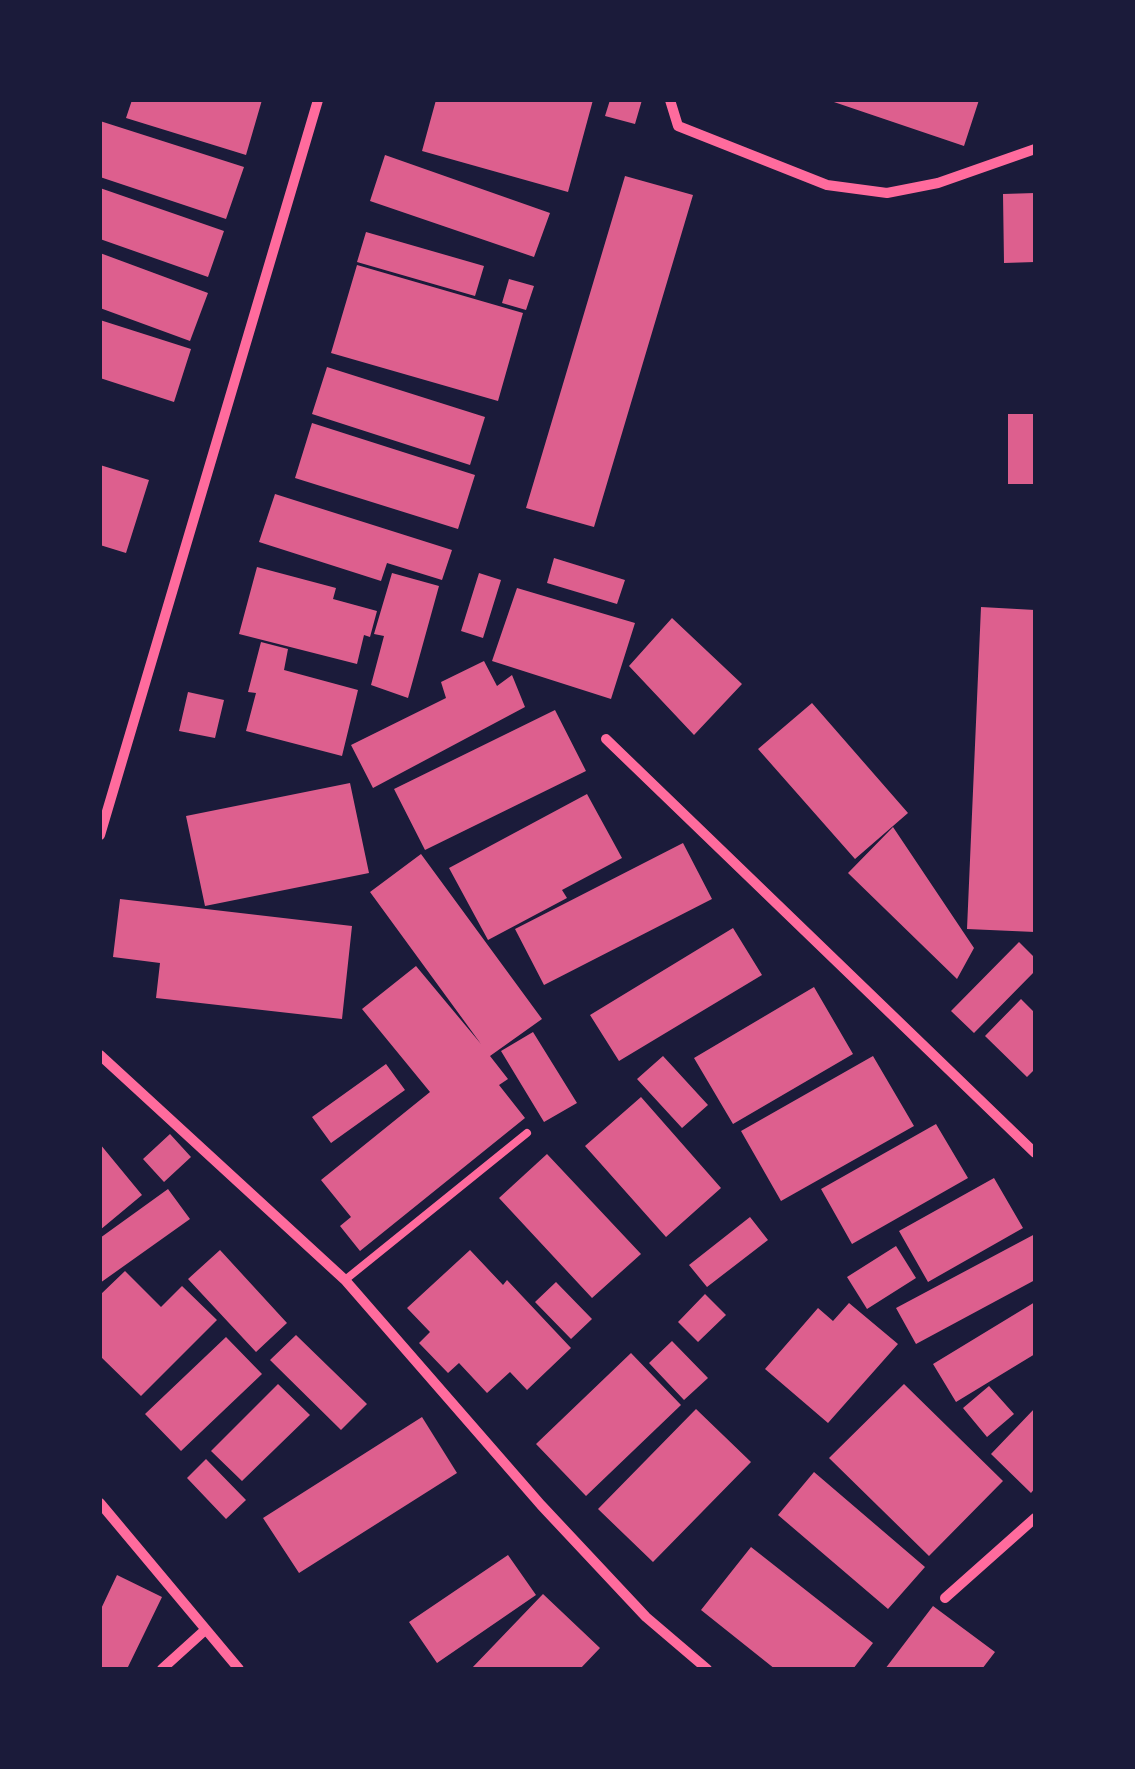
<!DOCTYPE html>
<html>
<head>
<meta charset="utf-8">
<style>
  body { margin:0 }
  #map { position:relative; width:1135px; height:1769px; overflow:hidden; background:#1b1b3a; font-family:Rubik,sans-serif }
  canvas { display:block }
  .frame { position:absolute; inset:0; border:102px solid #1b1b3a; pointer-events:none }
</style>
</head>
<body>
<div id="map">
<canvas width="1135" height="1769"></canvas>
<div class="frame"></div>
</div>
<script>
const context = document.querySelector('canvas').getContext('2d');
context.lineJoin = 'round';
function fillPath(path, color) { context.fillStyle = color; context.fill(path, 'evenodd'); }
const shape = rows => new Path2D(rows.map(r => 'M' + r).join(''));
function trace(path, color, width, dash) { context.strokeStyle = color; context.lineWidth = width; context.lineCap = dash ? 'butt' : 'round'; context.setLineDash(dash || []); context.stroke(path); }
fillPath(shape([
  [132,100,262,100,246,155,126,118],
  [436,100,593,100,568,192,422,151],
  [610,100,642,100,635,124,605,116],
  [828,100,979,100,964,146],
  [100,121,244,167,226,219,100,177],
  [385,155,550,213,534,257,370,201],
  [625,176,693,195,594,527,526,508],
  [100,188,224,231,208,277,100,239],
  [1035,193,1035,262,1004,263,1003,194],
  [366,232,484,266,475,296,357,262],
  [100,253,208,293,190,341,100,308],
  [357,265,523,313,498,401,331,353],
  [509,279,534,286,526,310,502,303],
  [100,320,191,349,174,402,100,378],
  [327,367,485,417,470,465,312,414],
  [1008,414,1035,414,1035,484,1008,484],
  [312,423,475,475,458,529,295,478],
  [100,465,149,480,126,553,100,545],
  [275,494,452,550,442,580,387,563,381,581,259,542],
  [554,558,625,580,617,604,547,583],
  [257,567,336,588,333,599,377,611,370,637,364,635,357,664,239,634],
  [392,573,439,586,408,698,371,685,384,636,374,634],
  [479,573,501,580,483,638,461,631],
  [517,588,635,623,611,699,492,661],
  [981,607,1035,610,1035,932,967,929],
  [672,618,742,684,694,735,629,666],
  [261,642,288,649,284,670,358,690,342,756,246,731,256,693,248,692],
  [484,661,497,686,512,675,525,707,373,788,351,745,446,698,441,682],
  [188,692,224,700,215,738,179,731],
  [812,703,908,813,855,859,758,749],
  [555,710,586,771,425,850,394,789],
  [350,783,369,873,205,906,186,816],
  [587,794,622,858,562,890,567,898,488,940,449,868],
  [893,827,974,948,957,979,848,873],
  [683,843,712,899,544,985,515,929],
  [421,854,542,1019,490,1056,508,1079,499,1085,525,1118,360,1251,340,1226,351,1217,321,1180,430,1092,362,1009,416,966,481,1044,370,892],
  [120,899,352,926,342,1019,156,998,160,963,113,957],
  [733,928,762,975,619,1061,590,1015],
  [1019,942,1035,958,1035,971,974,1033,951,1011],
  [814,987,853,1054,733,1124,694,1058],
  [1021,999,1035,1013,1035,1069,1027,1077,985,1036],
  [533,1032,577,1103,544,1122,501,1051],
  [663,1056,708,1105,682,1128,637,1079],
  [873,1056,914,1126,781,1201,741,1131],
  [386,1064,405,1090,331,1143,312,1117],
  [641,1097,721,1188,666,1237,585,1146],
  [936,1124,968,1178,852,1244,821,1189],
  [170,1134,191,1157,164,1182,143,1159],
  [100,1144,142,1195,100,1230],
  [547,1154,641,1254,592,1298,499,1198],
  [994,1178,1023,1228,928,1282,899,1231],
  [168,1189,190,1219,100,1283,100,1238],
  [750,1217,768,1240,707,1287,689,1265],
  [1035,1234,1035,1280,916,1344,896,1308],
  [896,1246,916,1278,867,1309,847,1277],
  [220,1250,287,1323,256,1352,188,1279],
  [470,1250,503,1285,507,1280,571,1348,527,1390,510,1372,487,1393,459,1363,448,1373,419,1343,430,1332,407,1308],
  [125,1271,161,1307,182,1286,217,1320,141,1396,100,1356,100,1295],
  [556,1282,592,1319,571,1339,535,1302],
  [705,1294,726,1315,698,1342,678,1322],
  [1035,1302,1035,1354,956,1402,933,1364],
  [849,1303,898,1344,828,1423,765,1369,818,1308,833,1321],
  [296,1335,367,1404,341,1430,270,1360],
  [226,1337,262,1374,181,1451,145,1414],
  [672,1341,708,1378,684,1400,649,1363],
  [631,1353,681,1405,586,1496,536,1444],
  [278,1384,310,1415,242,1481,211,1451],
  [904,1384,1003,1481,929,1556,829,1458],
  [989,1386,1014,1414,987,1437,963,1408],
  [1035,1408,1035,1488,1031,1493,991,1454],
  [696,1409,751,1462,653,1562,598,1509],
  [422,1417,457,1473,299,1573,263,1518],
  [206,1459,246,1500,226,1519,187,1478],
  [814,1472,925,1567,888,1609,778,1515],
  [751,1547,873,1643,853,1669,775,1669,701,1610],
  [508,1555,536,1595,437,1663,409,1622],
  [117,1575,162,1597,127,1669,100,1669,100,1611],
  [543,1594,600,1648,580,1669,471,1669],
  [933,1606,995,1652,982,1669,885,1669]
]), '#dd5f8e');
trace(shape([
  [345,1280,527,1133]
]), '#ff6b9d', 8);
trace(shape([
  [670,100,678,126,827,185,887,193,938,183,1035,149],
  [606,739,1035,1153],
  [100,835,318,100],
  [100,1055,345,1280,541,1505,646,1617,707,1669],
  [100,1503,239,1669],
  [945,1598,1035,1518],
  [162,1669,204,1631]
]), '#ff6b9d', 10);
</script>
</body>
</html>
